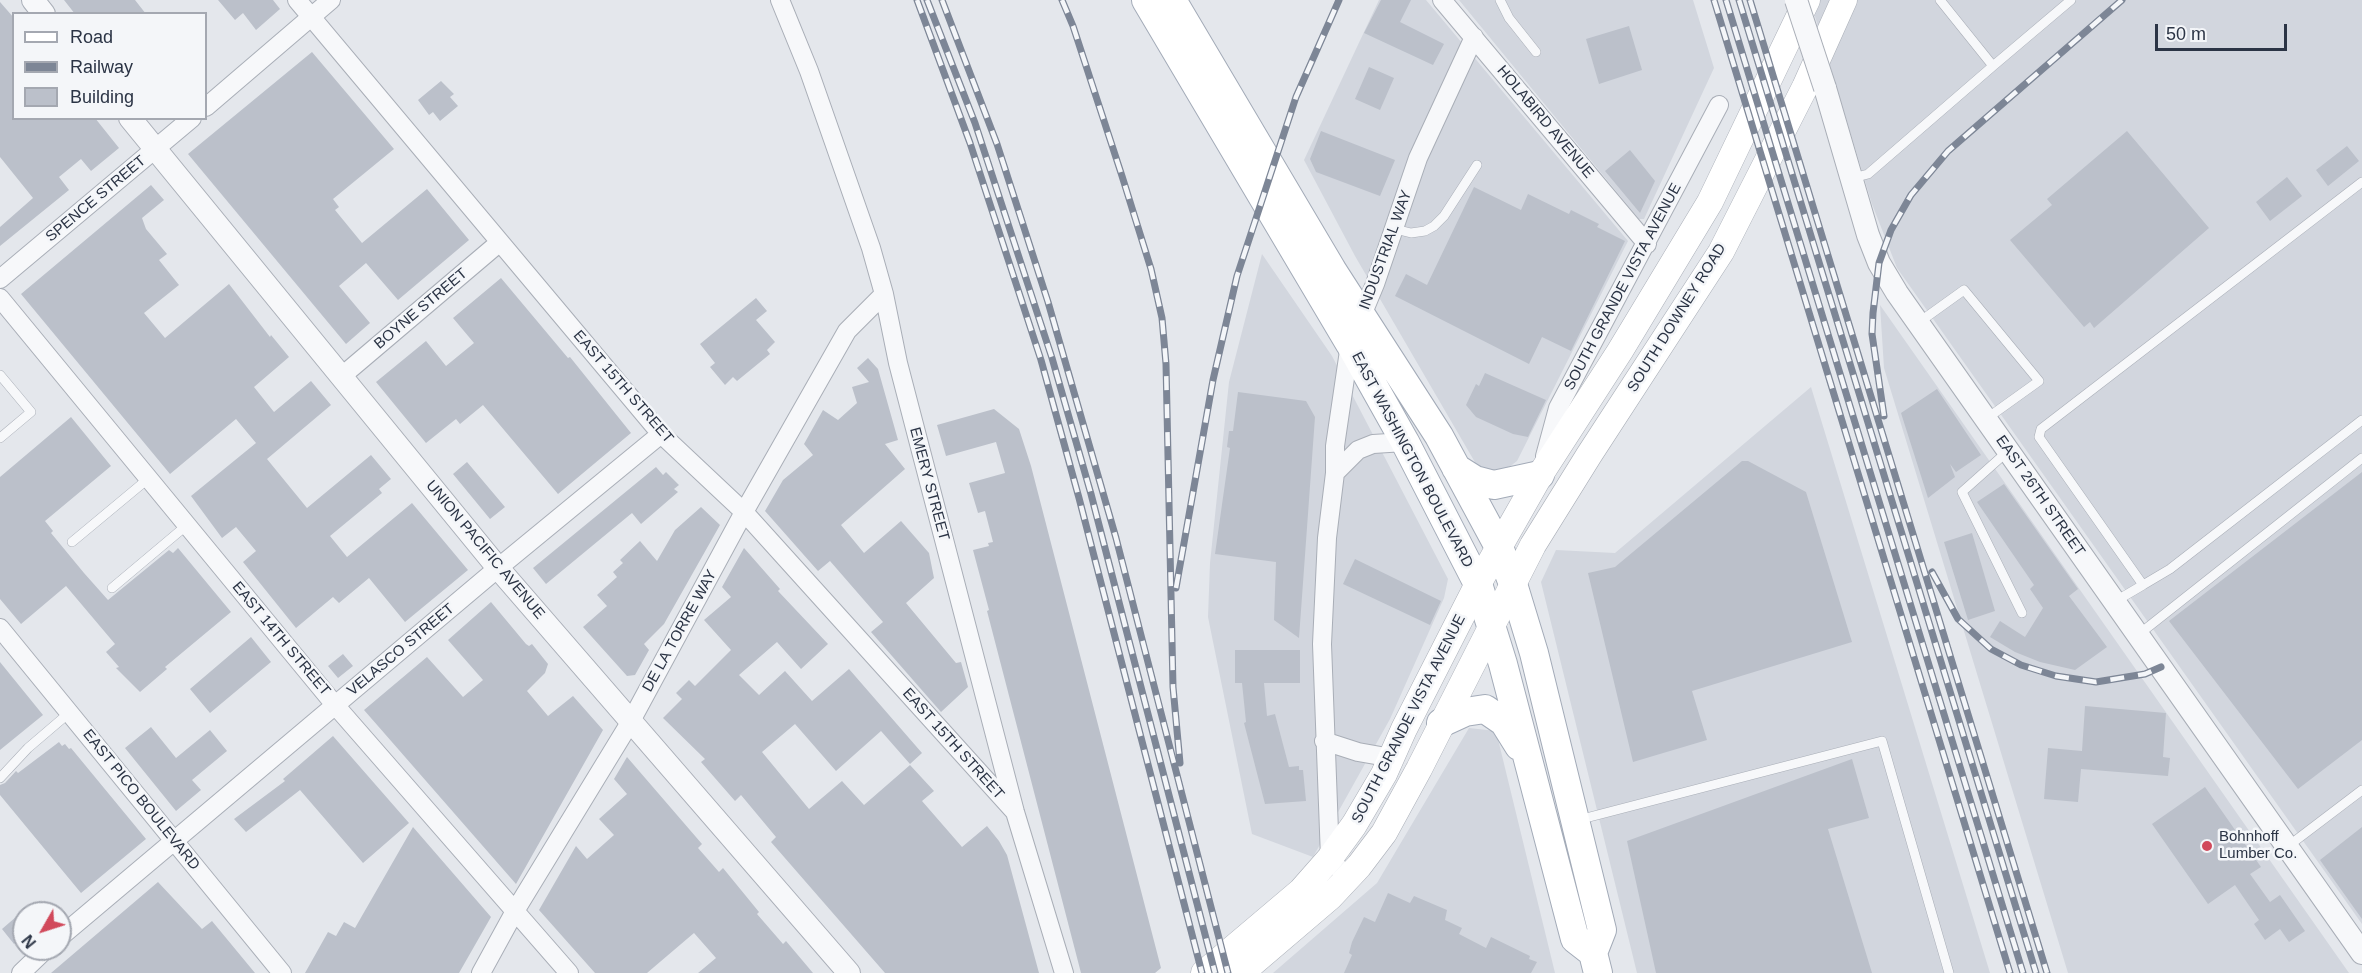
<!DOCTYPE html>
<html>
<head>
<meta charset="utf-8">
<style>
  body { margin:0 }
  #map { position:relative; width:2362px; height:973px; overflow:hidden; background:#e4e7ec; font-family:Arial,sans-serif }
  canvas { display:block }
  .legend { position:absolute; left:12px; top:12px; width:195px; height:108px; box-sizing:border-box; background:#f4f6f9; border:2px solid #a4a8b1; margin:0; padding:8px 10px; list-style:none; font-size:18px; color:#2b3445 }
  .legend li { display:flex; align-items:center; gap:12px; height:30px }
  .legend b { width:30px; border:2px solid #a4a8b1 }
  .north { position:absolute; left:12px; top:901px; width:60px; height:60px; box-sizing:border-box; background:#f4f6f9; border:2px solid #a4a8b1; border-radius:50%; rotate:231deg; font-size:16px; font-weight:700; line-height:24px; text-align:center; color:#2b3445 }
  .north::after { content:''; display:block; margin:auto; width:21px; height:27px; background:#d1495b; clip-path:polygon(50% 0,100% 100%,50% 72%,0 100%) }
  .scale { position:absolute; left:2155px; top:24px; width:132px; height:27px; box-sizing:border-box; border:3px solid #2b3445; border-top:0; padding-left:8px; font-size:18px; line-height:21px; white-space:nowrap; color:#2b3445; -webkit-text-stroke:4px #f4f6f9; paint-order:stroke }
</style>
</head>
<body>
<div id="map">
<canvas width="2362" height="973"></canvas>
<ul class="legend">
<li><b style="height:8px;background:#fff"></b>Road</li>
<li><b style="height:8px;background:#7d8696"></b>Railway</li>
<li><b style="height:16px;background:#bbc0ca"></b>Building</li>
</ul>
<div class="north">N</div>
<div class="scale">50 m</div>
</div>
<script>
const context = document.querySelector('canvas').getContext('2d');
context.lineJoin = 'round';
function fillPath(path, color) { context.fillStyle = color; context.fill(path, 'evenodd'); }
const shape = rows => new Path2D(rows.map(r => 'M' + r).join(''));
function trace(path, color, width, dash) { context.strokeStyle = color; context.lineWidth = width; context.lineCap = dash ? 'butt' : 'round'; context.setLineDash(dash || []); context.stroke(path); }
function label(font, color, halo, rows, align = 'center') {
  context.font = font + ' Arial,sans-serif'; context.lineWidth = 5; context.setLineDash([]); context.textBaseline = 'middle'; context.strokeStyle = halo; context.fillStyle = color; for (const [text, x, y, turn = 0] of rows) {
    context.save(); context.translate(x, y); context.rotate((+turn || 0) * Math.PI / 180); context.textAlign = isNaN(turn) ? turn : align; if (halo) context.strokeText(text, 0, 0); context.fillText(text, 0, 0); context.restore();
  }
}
fillPath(shape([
  [1379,0,1426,0,1628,241,1517,461,1508,468,1498,471,1488,470,1476,464,1355,256,1304,160],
  [1459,0,1693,0,1714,68,1644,219,1639,219],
  [1810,0,2362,0,2362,924,1897,268,1872,204],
  [1262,254,1332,356,1448,579,1444,598,1390,719,1313,857,1252,834,1208,617,1210,563,1229,382],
  [1880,305,2349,973,2068,973,1884,368],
  [1811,387,1990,973,1637,973,1541,582,1556,550,1615,553],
  [1469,728,1496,731,1555,973,1273,973,1377,883]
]), '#d2d6de');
fillPath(shape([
  [64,0,135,0,146,14,75,14],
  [218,0,273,0,280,9,256,30,243,13,235,20],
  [1381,0,1411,0,1400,22,1444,44,1433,65,1364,33],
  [0,2,14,18,14,118,95,118,119,148,91,171,81,159,59,177,69,190,0,246,0,227,33,198,0,157],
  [1629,26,1642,70,1599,84,1586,39],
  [312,52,394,149,333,199,339,207,335,210,362,243,427,189,469,240,398,300,366,263,339,286,370,323,346,344,188,154],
  [1369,67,1394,78,1380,110,1355,99],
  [441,81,454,94,450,97,458,106,440,121,433,112,429,115,418,100],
  [1321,131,1395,160,1380,196,1316,172,1310,159],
  [2127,131,2209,228,2094,328,2090,322,2084,327,2010,240,2052,205,2047,199],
  [2347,146,2359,161,2328,186,2316,170],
  [1630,150,1655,181,1640,213,1605,171],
  [2287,177,2302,196,2270,221,2256,202],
  [151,185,164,200,142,218,146,229,167,254,159,260,179,285,144,313,165,338,229,284,270,337,271,335,289,357,254,387,274,412,311,381,331,405,267,459,307,508,371,455,391,479,379,489,382,493,330,536,347,557,412,503,468,570,405,622,369,578,339,603,333,597,296,628,243,562,256,551,236,527,222,538,191,496,256,443,236,419,170,474,21,294],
  [1474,187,1521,210,1528,194,1569,214,1571,210,1599,224,1597,227,1625,241,1571,351,1542,337,1529,364,1395,296,1406,274,1427,285],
  [501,278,568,358,570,357,631,433,558,494,483,405,460,424,456,419,426,443,376,382,426,341,446,366,474,343,453,318],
  [756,298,767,311,756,320,775,342,767,350,770,354,737,381,733,377,725,385,710,367,715,363,700,344],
  [868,358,878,369,898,440,885,444,905,469,841,525,864,553,901,521,929,553,934,578,906,603,956,663,961,662,968,687,941,712,871,632,883,622,830,561,818,571,765,511,783,480,813,455,804,444,823,410,838,420,857,403,852,387,869,382,857,368],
  [1485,373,1546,400,1528,437,1513,434,1476,417,1466,405,1476,384,1479,386],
  [1937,389,1981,455,1956,472,1950,464,1955,477,1928,498,1901,413],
  [1238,392,1306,401,1315,417,1299,638,1274,620,1276,562,1215,554,1230,448,1227,447,1229,431,1233,431],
  [994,409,1019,429,1031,466,1161,968,1155,973,1081,973,987,611,989,610,973,550,989,546,988,543,993,542,985,511,978,513,969,483,1005,473,996,442,946,456,937,425],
  [71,417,111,466,45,521,53,531,51,533,84,573,108,600,169,550,173,553,178,548,231,612,165,667,167,669,140,692,116,668,119,667,106,652,115,644,66,586,21,624,0,599,0,477],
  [1742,461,1748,461,1806,492,1852,642,1692,691,1707,740,1633,762,1588,573,1615,567],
  [467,462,505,507,490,519,453,474],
  [656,467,663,475,666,472,679,485,674,489,678,492,641,524,632,513,546,584,533,568],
  [2362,472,2362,740,2298,789,2169,621],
  [2004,484,2078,589,2069,596,2107,647,2075,670,2040,662,2015,652,1990,637,2000,621,2025,637,2043,608,2030,589,2034,585,1977,502],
  [701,507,720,525,664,624,644,644,649,650,635,675,627,676,583,627,607,606,597,595,617,577,613,572,623,563,620,560,640,541,657,561,675,530],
  [1972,533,1995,611,1968,620,1944,542],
  [744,548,780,589,778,591,828,644,801,669,777,642,739,675,759,695,785,671,812,701,849,669,922,753,910,764,881,731,836,771,795,724,762,752,809,809,842,781,864,805,910,765,934,791,922,801,962,847,987,826,999,841,1007,855,1039,973,885,973,771,842,776,837,741,795,735,801,701,762,705,759,663,718,682,699,676,693,689,680,695,686,731,650,704,620,731,597,722,587],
  [1355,559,1441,601,1430,625,1343,584],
  [491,602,526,644,529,646,532,644,548,664,545,673,527,691,548,716,573,696,603,730,516,884,364,710,427,657,463,697,483,680,448,640],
  [251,637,271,662,210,713,190,689],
  [1235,650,1300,650,1300,683,1264,683,1267,716,1275,714,1289,767,1299,766,1299,770,1303,770,1306,801,1265,804,1244,723,1246,722,1242,683,1235,683],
  [343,654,353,666,338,678,328,666],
  [0,662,43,715,0,750],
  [2085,706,2166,713,2163,757,2170,758,2168,776,2081,769,2078,802,2044,799,2048,748,2082,751],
  [151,727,176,758,210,730,227,751,192,780,201,790,176,811,125,748],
  [333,736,409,823,363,863,300,790,246,832,234,819,285,781,283,779],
  [59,742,62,746,65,744,69,749,71,748,146,839,81,893,0,795,0,785,5,783,16,771,18,773],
  [627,757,702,844,698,848,719,872,723,868,759,912,757,914,783,944,786,941,813,973,698,973,716,958,694,933,647,973,595,973,539,910,576,846,587,859,614,835,599,819,627,794,614,779],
  [1852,759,1869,818,1828,829,1872,973,1656,973,1627,841],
  [2205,787,2261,867,2250,874,2270,902,2280,895,2305,931,2289,942,2280,929,2265,940,2254,924,2259,920,2235,885,2208,904,2152,824],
  [413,827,491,917,459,973,305,973,328,932,336,936,344,922,355,928],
  [2362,827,2362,919,2320,860],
  [158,882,202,929,212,921,255,973,51,973],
  [1388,893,1410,903,1414,896,1447,910,1445,920,1462,928,1459,934,1486,948,1491,937,1530,956,1529,959,1537,962,1531,973,1344,973,1352,955,1349,953,1352,942,1364,917,1375,922],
  [24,910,24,936,14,944,2,929]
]), '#bbc0ca');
const service = shape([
  [1500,0,1509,18,1536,52],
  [1940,0,1993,66,2071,0],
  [1853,178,1868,174,1993,66],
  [1395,229,1411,233,1425,231,1434,226,1444,216,1477,165],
  [1918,323,1964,290,2039,381,1986,419],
  [0,375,31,412,0,438],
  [2008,451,1962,492,2022,613],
  [72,542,149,478],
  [2143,585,2170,569,2362,420],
  [112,588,187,525],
  [2114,602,2143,585,2039,437,2041,429,2362,182],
  [2138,635,2362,458],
  [0,778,28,748,69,713],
  [1578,820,1882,741,1949,973],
  [2287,847,2362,790]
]);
const minor = shape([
  [297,0,661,434,744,512,1015,812],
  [780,0,809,71,871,248,884,294,898,363,1015,812,1064,973],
  [1442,0,1647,244],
  [206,107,331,0],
  [0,279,192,118],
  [0,298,335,705,569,973],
  [342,376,500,242],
  [1545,456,1558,408,1719,105],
  [1335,473,1358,450,1373,444,1405,442],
  [0,628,282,973],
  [1324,741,1358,752,1392,758],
  [1348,879,1330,858,1322,644,1327,538,1335,473,1335,446,1350,344,1375,284,1418,158,1474,37],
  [60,937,498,568,661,434],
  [21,973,46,949],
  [481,973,515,911,631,721,744,512,847,331,884,294]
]);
const tertiary = shape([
  [33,0,44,14],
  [1825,88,1868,235,1879,263,1897,293,2362,953],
  [130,118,498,568,849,973]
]);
const secondary = shape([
  [1204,973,1301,891,1330,858,1354,825,1384,774,1404,729,1478,584,1515,519,1540,475,1620,351,1710,202,1807,0],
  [1241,973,1330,897,1359,866,1384,833,1419,769,1533,545,1589,455,1721,252,1805,87,1844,0]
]);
const primary = shape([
  [1146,0,1350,344,1405,442,1478,584,1503,664,1575,939,1593,953],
  [1172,0,1332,270,1439,436,1499,547,1513,584,1534,653,1602,930,1593,953,1598,973],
  [1456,468,1475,480,1494,485,1540,475],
  [1441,723,1465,712,1485,709,1504,722,1519,746]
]);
trace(service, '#a9aeb7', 10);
trace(minor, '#a9aeb7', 20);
trace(tertiary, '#a9aeb7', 24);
trace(secondary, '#a9aeb7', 27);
trace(primary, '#a3abb8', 30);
trace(service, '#f7f8fa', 9);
trace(minor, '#f7f8fa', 18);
trace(tertiary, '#f7f8fa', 22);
trace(secondary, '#fff', 26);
trace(primary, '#fff', 28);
const rail = shape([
  [917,0,970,143,1041,360,1079,498,1202,973],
  [927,0,975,123,1052,358,1091,494,1215,973],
  [942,0,997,144,1048,302,1116,538,1228,973],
  [1062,0,1073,26,1122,176,1151,269,1162,318,1166,364,1173,687,1180,763],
  [1714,0,2010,973],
  [1726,0,2023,973],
  [1739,0,2036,973],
  [1750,0,2047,973],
  [1884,416,1872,334,1873,313,1879,263,1891,230,1911,195,1948,151,2122,0],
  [1932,572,1958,619,1991,649,2021,665,2056,676,2096,682,2145,674,2161,667],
  [1176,588,1213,380,1237,276,1296,97,1339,0]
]);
trace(rail, '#7d8696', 7);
trace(rail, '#f4f6f9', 4.5, [14]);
const tertiaryBridge = shape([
  [1796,0,1825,88]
]);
trace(tertiaryBridge, '#a9aeb7', 24, []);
trace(tertiaryBridge, '#f7f8fa', 22);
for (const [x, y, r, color] of [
  [2207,846,6,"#d1495b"]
]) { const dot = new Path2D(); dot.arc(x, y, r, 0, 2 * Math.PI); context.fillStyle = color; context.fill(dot); trace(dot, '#f4f6f9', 2); }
label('15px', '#2b3445', '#f4f6f9', [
  ["HOLABIRD AVENUE",1545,122,50],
  ["SPENCE STREET",96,199,-40],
  ["INDUSTRIAL WAY",1386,250,-70],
  ["SOUTH GRANDE VISTA AVENUE",1623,287,-62],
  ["BOYNE STREET",421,309,-40],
  ["SOUTH DOWNEY ROAD",1677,318,-58],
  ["EAST 15TH STREET",623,387,49],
  ["EAST WASHINGTON BOULEVARD",1412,460,62],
  ["EMERY STREET",929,484,75],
  ["EAST 26TH STREET",2040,496,55],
  ["UNION PACIFIC AVENUE",485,550,50],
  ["DE LA TORRE WAY",680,631,-61],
  ["EAST 14TH STREET",281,639,50],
  ["VELASCO STREET",401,650,-40],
  ["SOUTH GRANDE VISTA AVENUE",1409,719,-63],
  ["EAST 15TH STREET",953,744,48],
  ["EAST PICO BOULEVARD",141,800,51]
]);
label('15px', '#2b3445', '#f4f6f9', [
  ["Bohnhoff",2219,837],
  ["Lumber Co.",2219,854]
], 'left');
</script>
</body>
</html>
